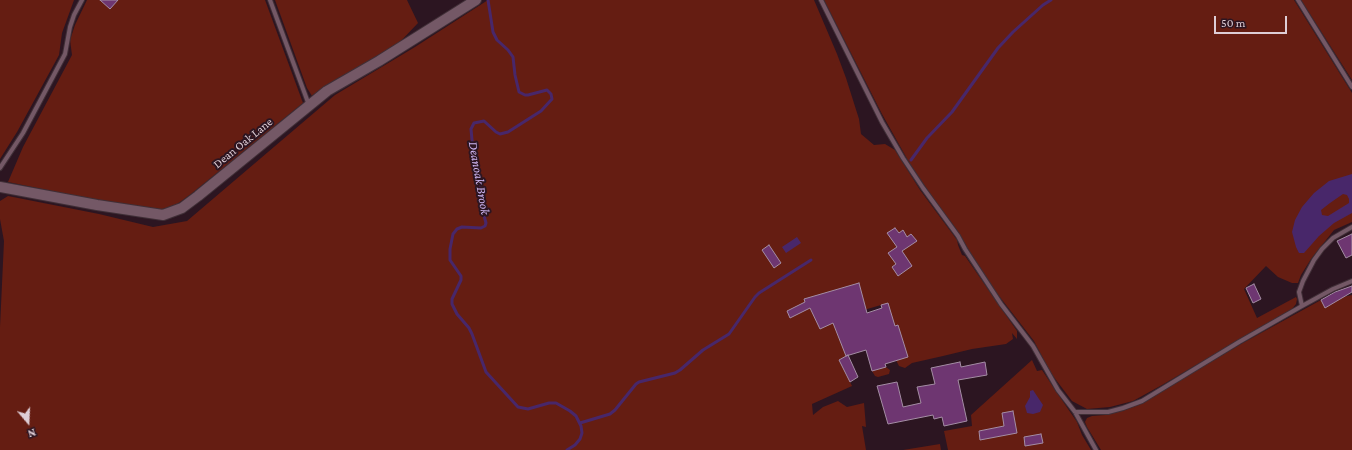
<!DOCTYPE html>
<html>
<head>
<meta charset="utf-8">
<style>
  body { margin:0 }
  #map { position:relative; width:1352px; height:450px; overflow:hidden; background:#2c1521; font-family:"Crimson Pro",serif }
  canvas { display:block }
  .north { position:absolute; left:8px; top:402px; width:40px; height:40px; -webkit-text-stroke:3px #2c1521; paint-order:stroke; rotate:161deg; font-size:11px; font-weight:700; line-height:16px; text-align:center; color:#decdd5 }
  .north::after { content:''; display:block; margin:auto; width:14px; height:18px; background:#decdd5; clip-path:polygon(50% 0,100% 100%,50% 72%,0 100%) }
  .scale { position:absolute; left:1214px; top:16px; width:73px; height:18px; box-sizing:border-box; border:2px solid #decdd5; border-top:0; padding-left:5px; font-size:12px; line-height:14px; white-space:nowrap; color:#decdd5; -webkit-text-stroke:3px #2c1521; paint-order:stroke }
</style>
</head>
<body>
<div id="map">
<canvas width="1352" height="450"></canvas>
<div class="north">N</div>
<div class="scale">50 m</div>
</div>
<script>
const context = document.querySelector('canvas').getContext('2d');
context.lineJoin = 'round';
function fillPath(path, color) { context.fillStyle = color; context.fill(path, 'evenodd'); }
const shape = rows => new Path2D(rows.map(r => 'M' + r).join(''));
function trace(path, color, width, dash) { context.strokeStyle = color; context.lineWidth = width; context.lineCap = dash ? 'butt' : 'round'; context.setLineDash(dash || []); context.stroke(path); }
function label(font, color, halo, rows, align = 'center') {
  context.font = font + ' "Crimson Pro",serif'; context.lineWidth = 4; context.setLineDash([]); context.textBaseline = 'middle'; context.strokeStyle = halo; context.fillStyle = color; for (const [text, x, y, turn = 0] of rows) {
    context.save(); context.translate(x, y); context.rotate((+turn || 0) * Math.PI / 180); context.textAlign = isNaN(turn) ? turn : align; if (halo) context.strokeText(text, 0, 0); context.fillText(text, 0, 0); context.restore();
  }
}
fillPath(shape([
  [0,0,74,0,62,33,59,55,17,132,0,159],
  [87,0,265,0,303,103,191,194,173,207,157,210,124,206,8,182,23,147,72,55,70,40,75,25],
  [275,0,407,0,418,23,397,45,365,64,333,81,312,96,307,88],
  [488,0,814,0,837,54,846,78,859,119,861,134,874,145,885,144,895,150,920,190,957,240,958,245,962,255,965,256,1017,331,1017,339,1012,333,1013,339,1006,344,972,349,943,356,912,363,905,368,899,366,896,360,896,352,881,305,857,312,848,355,839,360,852,386,812,404,813,415,823,407,838,401,847,407,864,403,866,427,862,426,866,450,0,450,0,327,4,241,0,219,0,201,8,196,99,214,153,227,187,221,335,95,415,47],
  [824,0,1294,0,1352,93,1352,222,1334,230,1311,259,1301,275,1298,283,1292,283,1278,277,1266,266,1244,289,1257,318,1296,297,1297,299,1296,304,1292,309,1162,385,1133,401,1110,407,1087,409,1072,401,1050,372,1034,341,996,292,970,252,957,230,931,195,910,164,882,114],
  [1301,0,1352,0,1352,80],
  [1352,295,1352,450,1101,450,1087,427,1085,422,1087,418,1092,416,1105,415,1125,410,1139,404,1241,344,1321,300,1325,307,1343,297],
  [1032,360,1037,371,1042,370,1066,406,1077,422,1082,435,1091,450,948,450,944,431,972,426,971,415],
  [886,367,890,370,889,374,878,377,875,376,872,371],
  [940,444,941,450,903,450]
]), '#651d12');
fillPath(shape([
  [1352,174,1352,213,1334,223,1319,236,1304,253,1299,253,1296,247,1292,232,1295,220,1302,207,1314,193,1329,181],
  [1343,194,1347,195,1349,199,1349,203,1328,216,1322,215,1321,210,1330,203],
  [797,237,801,243,786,253,782,247],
  [1033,390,1043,405,1040,412,1033,414,1027,413,1025,406,1030,397,1030,391]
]), '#48276a');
trace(shape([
  [488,0,493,32,497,40,508,50,513,57,515,75,519,92,525,95,528,95,547,90,551,94,552,99,541,111,508,132,500,134,496,132,484,121,474,123,471,129,474,162,483,199,483,212,486,223,485,226,481,228,462,227,457,229,453,234,450,249,450,260,461,276,461,280,452,299,452,304,457,314,469,328,472,334,486,372,518,407,528,409,549,403,556,403,570,411,576,416,581,426,582,433,580,439,575,445,567,450],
  [911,160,927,138,952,112,998,48,1013,32,1043,5,1051,0],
  [580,423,610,414,615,410,636,384,639,382,675,373,680,370,703,350,729,334,755,297,759,293,811,260]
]), '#48276a', 3);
const building = shape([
  [100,0,118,0,110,9,100,0],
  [895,228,899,233,903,230,907,237,911,234,917,241,902,251,912,266,898,276,892,267,896,264,888,253,897,247,887,233,895,228],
  [1352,234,1352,255,1346,258,1337,241,1352,234],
  [769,245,781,263,774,268,762,250,769,245],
  [859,283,867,313,882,308,881,305,888,303,895,326,898,325,908,357,885,364,886,367,872,371,866,350,846,356,833,323,820,329,810,308,790,318,787,311,805,302,804,299,859,283],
  [1254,284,1261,299,1253,303,1246,288,1254,284],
  [1352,286,1352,292,1325,308,1321,300,1335,292,1352,286],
  [848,355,858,377,850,382,839,360,848,355],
  [960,362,961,367,985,362,987,375,958,380,967,421,944,426,942,417,934,419,933,415,888,424,877,386,897,382,903,407,921,403,917,387,935,384,931,368,960,362],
  [1013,411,1017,433,980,440,979,431,1004,426,1002,413,1013,411],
  [1041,434,1043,443,1025,446,1024,437,1041,434]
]);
fillPath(building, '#6e3671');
trace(building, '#a48da4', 1);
const lane = shape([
  [270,0,309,105],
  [821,0,882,122,903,158,923,188,958,236,965,249,1001,304,1033,346,1058,390,1075,412,1096,450],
  [1298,0,1352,87],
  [0,168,23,133,65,54,70,27,74,15,82,0],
  [1302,306,1299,292,1303,281,1314,260,1322,249,1333,238,1352,227],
  [1075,412,1108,412,1123,408,1142,401,1239,342,1302,306,1333,289,1352,281]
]);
const secondary = shape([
  [0,187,97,205,163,215,182,208,198,196,327,91,379,61,476,0]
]);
trace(lane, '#402f37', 6);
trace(secondary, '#402f37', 12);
trace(lane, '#745866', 4);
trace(secondary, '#745866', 10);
label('12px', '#decdd5', '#2c1521', [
  ["Dean Oak Lane",243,143,-39]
]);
label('italic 13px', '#cdb5f1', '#2c1521', [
  ["Deanoak Brook",479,178,80]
]);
</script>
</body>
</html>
